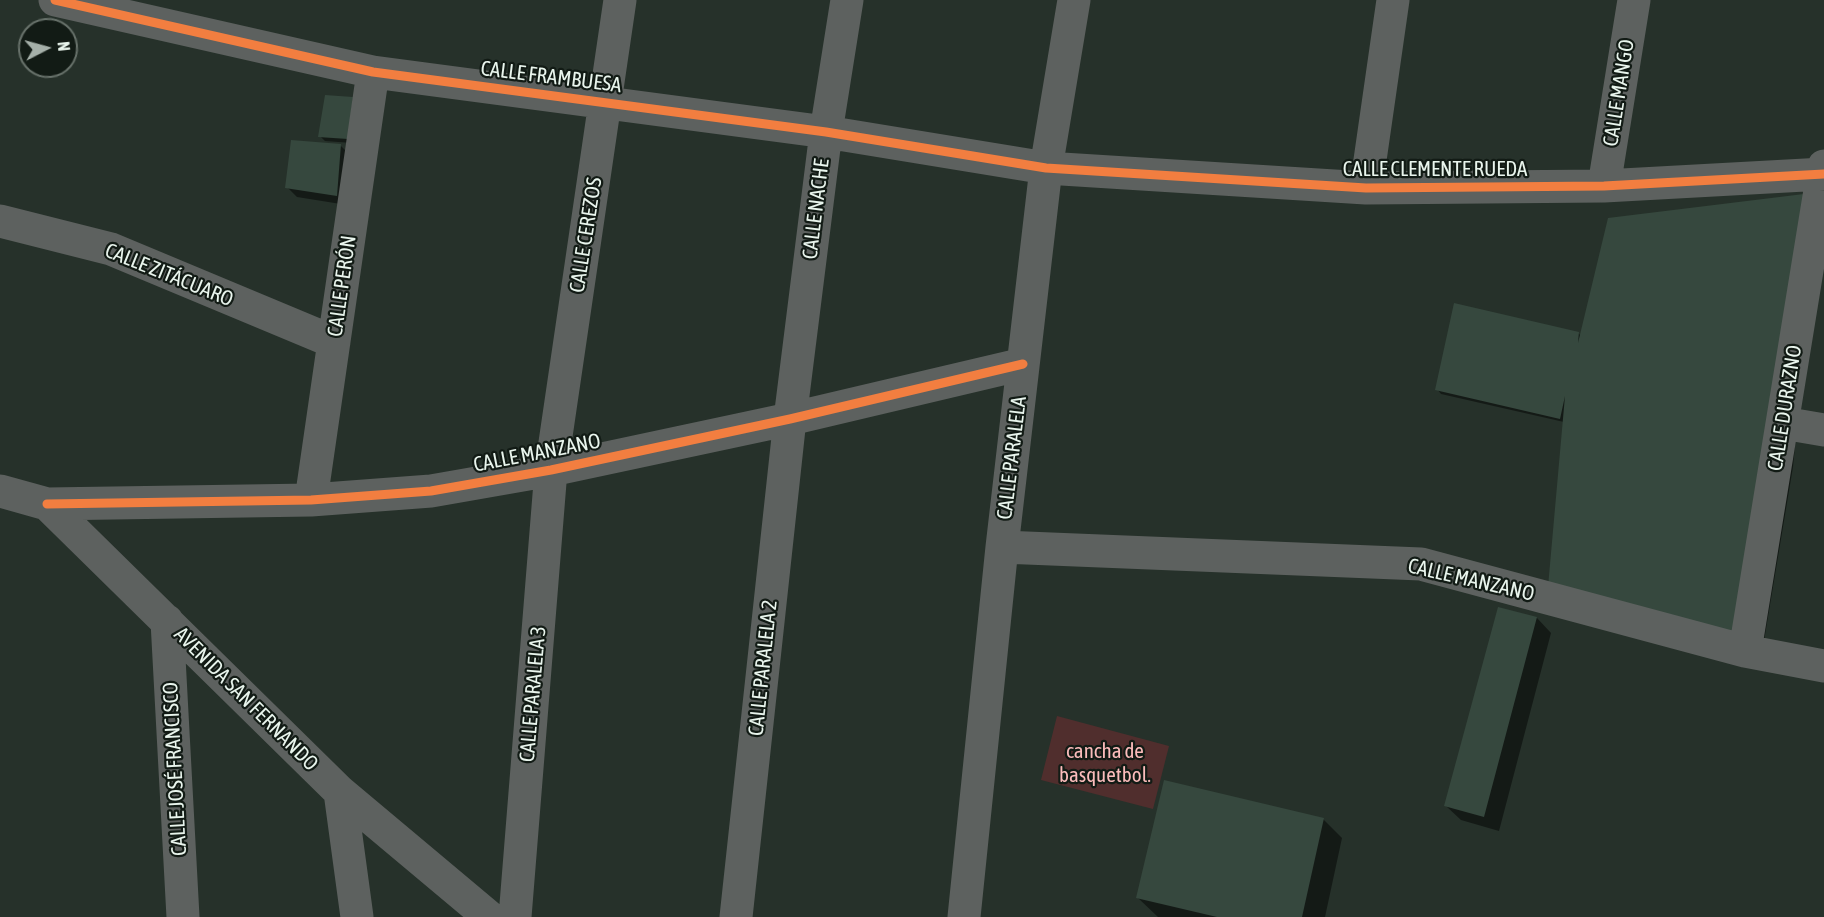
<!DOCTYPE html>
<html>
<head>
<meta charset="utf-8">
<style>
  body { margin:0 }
  #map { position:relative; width:1824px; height:917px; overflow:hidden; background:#26312a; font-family:"Asap Condensed",sans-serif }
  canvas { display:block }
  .north { position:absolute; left:18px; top:18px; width:60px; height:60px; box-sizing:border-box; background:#121b15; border:2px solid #68726b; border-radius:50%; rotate:84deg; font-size:16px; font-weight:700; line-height:24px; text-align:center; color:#e9f5ed }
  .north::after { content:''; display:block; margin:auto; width:21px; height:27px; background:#a5b0a9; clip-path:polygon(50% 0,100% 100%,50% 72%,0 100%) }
</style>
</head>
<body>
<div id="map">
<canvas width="1824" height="917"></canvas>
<div class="north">N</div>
</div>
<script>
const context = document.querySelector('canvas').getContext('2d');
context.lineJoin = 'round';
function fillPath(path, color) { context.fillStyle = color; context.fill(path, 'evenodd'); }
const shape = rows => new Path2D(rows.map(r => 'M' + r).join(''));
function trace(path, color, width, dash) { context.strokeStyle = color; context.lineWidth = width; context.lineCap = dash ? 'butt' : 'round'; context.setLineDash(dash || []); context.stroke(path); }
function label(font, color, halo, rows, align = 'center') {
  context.font = font + ' "Asap Condensed",sans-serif'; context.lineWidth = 4.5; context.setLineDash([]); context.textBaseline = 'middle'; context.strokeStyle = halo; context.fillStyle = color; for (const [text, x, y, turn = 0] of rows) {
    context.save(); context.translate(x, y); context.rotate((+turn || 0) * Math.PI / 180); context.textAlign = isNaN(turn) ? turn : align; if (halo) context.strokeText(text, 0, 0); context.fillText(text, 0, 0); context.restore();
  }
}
fillPath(shape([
  [1057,716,1169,746,1153,809,1041,780]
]), '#502e2d');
fillPath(shape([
  [326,96,352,143,325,141,320,136],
  [340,145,350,155,347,205,297,197,287,187],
  [1818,210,1793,467,1760,665,1564,422,1441,394,1437,389,1578,333,1581,336],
  [1499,608,1537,618,1551,633,1499,831,1461,820,1446,806],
  [1323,819,1342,838,1325,917,1158,917,1138,898]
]), '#0007');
fillPath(shape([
  [325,95,353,97,348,139,318,137],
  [291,140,341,144,337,196,285,188],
  [1804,194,1745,651,1547,598,1565,396,1560,419,1435,390,1454,303,1579,332,1578,343,1608,218],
  [1498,607,1537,617,1484,817,1444,806],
  [1164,780,1324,818,1302,917,1217,917,1136,898]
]), '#36483e');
trace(shape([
  [55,0,373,72,826,132,1046,168,1366,188,1604,186,1824,174],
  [1604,186,1634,0],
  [1366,188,1393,0],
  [0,221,111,249,334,342],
  [1783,423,1824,430],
  [0,491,47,504,340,792,489,917],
  [311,500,373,72],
  [47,504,311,500,431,491,551,470,790,419,1023,364],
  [1002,547,1421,564,1745,651,1824,666],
  [167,621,183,917],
  [1745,651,1824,166],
  [340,792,357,917],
  [515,917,551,470,620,0],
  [736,917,790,419,826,132,847,0],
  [964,917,1002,547,1046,168,1074,0]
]), '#5d615f', 33);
trace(shape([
  [55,0,373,72,826,132,1046,168,1366,188,1604,186,1824,174],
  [47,504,311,500,431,491,551,470,790,419,1023,364]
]), '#f27e40', 9);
label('21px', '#e9f5ed', '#121b15', [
  ["CALLE FRAMBUESA",551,77,7],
  ["CALLE MANGO",1619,93,-81],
  ["CALLE CLEMENTE RUEDA",1435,169],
  ["CALLE NACHE",816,209,-83],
  ["CALLE CEREZOS",586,235,-81],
  ["CALLE ZITÁCUARO",169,275,22],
  ["CALLE PERÓN",342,286,-82],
  ["CALLE DURAZNO",1785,408,-81],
  ["CALLE MANZANO",537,453,-11],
  ["CALLE PARALELA",1012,458,-83],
  ["CALLE MANZANO",1471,580,13],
  ["CALLE PARALELA 2",763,668,-84],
  ["CALLE PARALELA 3",533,694,-85],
  ["AVENIDA SAN FERNANDO",246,699,45],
  ["CALLE JOSÉ FRANCISCO",175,769,-93]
]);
label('21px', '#fbbcbb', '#121b15', [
  ["cancha de",1105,751],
  ["basquetbol.",1105,775]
]);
</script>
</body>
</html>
